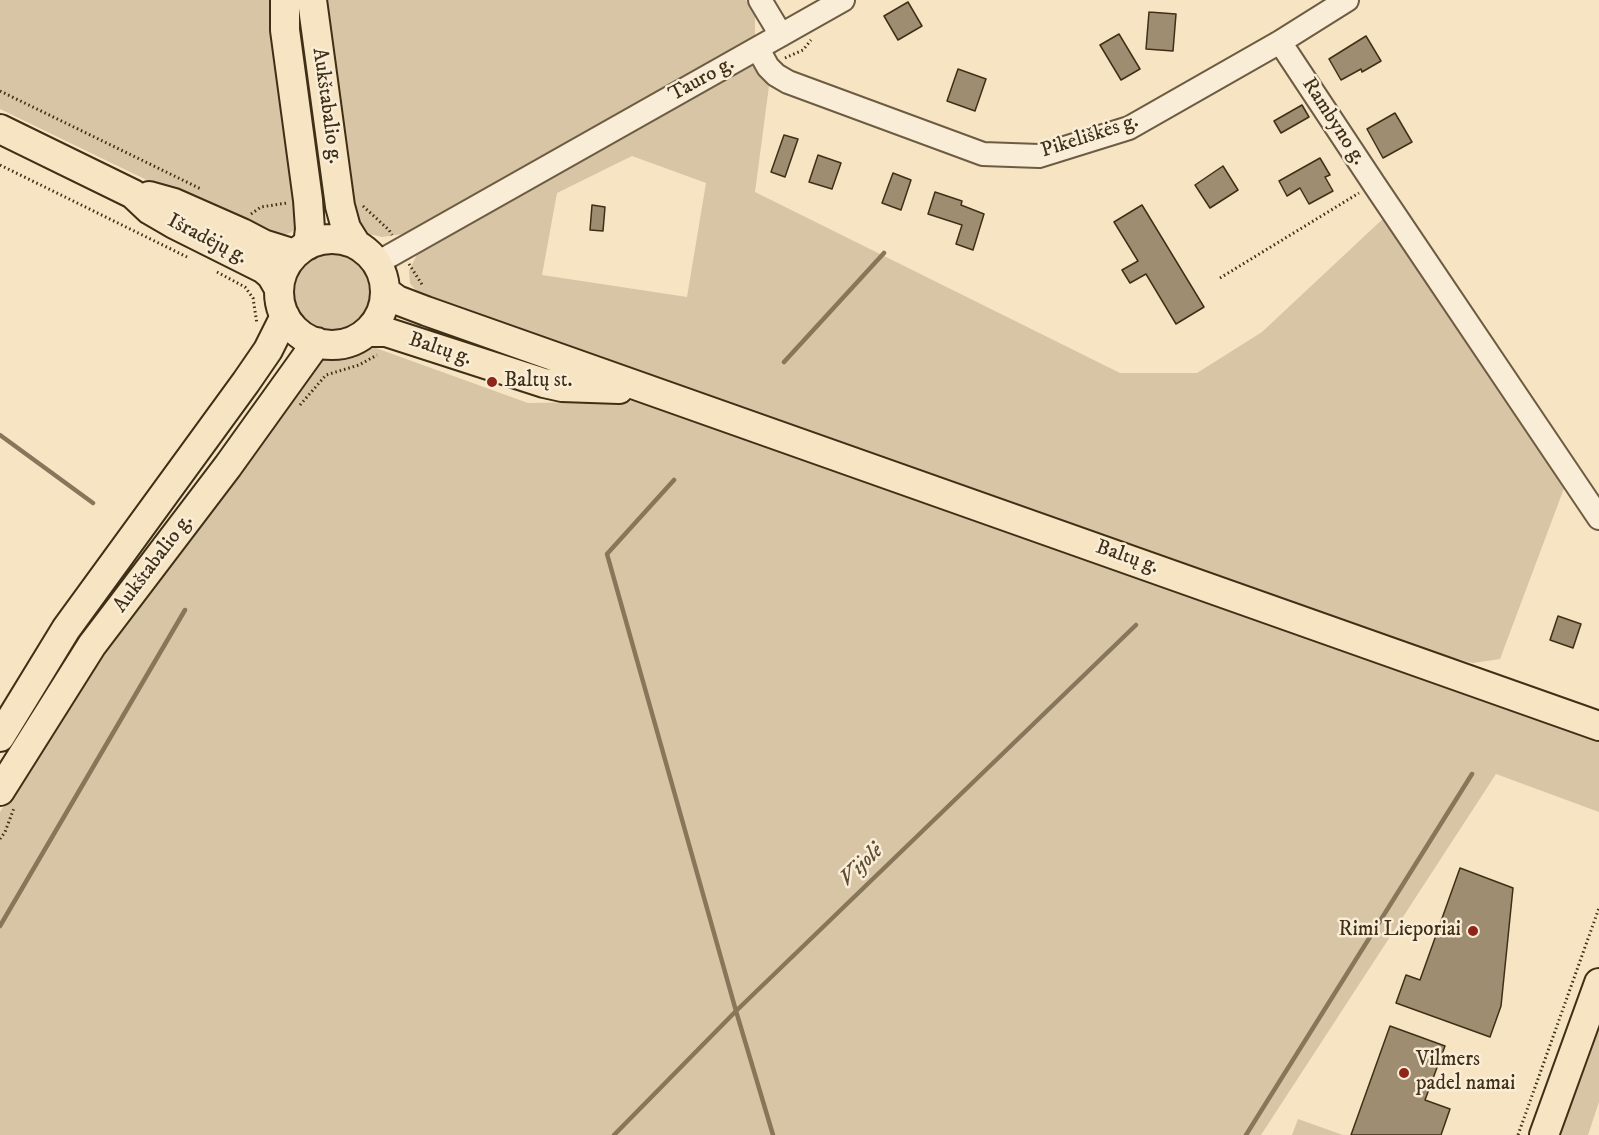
<!DOCTYPE html>
<html>
<head>
<meta charset="utf-8">
<style>
  body { margin:0 }
  canvas { display:block; background:#f6e4c2 }
</style>
</head>
<body>
<canvas width="1599" height="1135"></canvas>
<script>
const context = document.querySelector('canvas').getContext('2d');
context.lineJoin = 'round';
function fillPath(path, color) { context.fillStyle = color; context.fill(path, 'evenodd'); }
const shape = rows => new Path2D(rows.map(r => 'M' + r).join(''));
function trace(path, color, width, dash) { context.strokeStyle = color; context.lineWidth = width; context.lineCap = dash ? 'butt' : 'round'; context.setLineDash(dash || []); context.stroke(path); }
function label(font, color, halo, rows, align = 'center') {
  context.font = font + ' "IM FELL DW Pica",serif'; context.lineWidth = 5; context.setLineDash([]); context.textBaseline = 'middle'; context.strokeStyle = halo; context.fillStyle = color; for (const [text, x, y, turn = 0] of rows) {
    context.save(); context.translate(x, y); context.rotate((+turn || 0) * Math.PI / 180); context.textAlign = isNaN(turn) ? turn : align; if (halo) context.strokeText(text, 0, 0); context.fillText(text, 0, 0); context.restore();
  }
}
fillPath(shape([
  [0,0,278,0,297,227,290,233,278,237,254,232,0,109],
  [319,0,746,0,755,15,755,42,523,172,403,234,382,237,369,234,358,227],
  [743,65,756,67,769,86,755,192,1120,373,1197,373,1262,332,1387,215,1566,483,1500,659,1473,663,1403,645,424,301,410,283,409,270,417,255,501,200],
  [632,156,706,183,687,297,542,275,557,193],
  '290 293a42 42 0 1 1 84 0a42 42 0 1 1-84 0Z',
  [373,347,528,403,642,401,1599,737,1599,812,1496,774,1261,1135,0,1135,0,812,155,573,321,360,350,355],
  [1599,1020,1599,1102,1588,1135,1559,1135],
  [1298,1119,1343,1135,1292,1135]
]), '#d7c5a5');
trace(shape([
  [784,362,884,253],
  [0,435,93,503],
  [674,480,607,554,736,1011,773,1135],
  [0,926,185,610],
  [614,1135,736,1011,1136,625],
  [1246,1135,1472,774]
]), '#88765b', 4.5);
const building = shape([
  [908,2,922,26,898,40,884,16,908,2],
  [1149,12,1176,14,1173,51,1146,49,1149,12],
  [1119,34,1140,69,1121,80,1100,45,1119,34],
  [1366,36,1381,61,1362,72,1361,69,1341,80,1329,59,1366,36],
  [958,69,986,79,975,111,947,101,958,69],
  [1302,105,1309,117,1281,133,1274,121,1302,105],
  [1395,113,1412,142,1383,158,1367,129,1395,113],
  [784,135,798,139,785,177,771,172,784,135],
  [818,155,841,163,832,189,809,182,818,155],
  [1320,158,1330,175,1325,177,1333,191,1309,204,1300,188,1287,196,1279,181,1320,158],
  [1223,166,1238,190,1210,208,1195,185,1223,166],
  [893,173,911,180,901,210,882,203,893,173],
  [935,192,962,201,961,205,984,214,973,250,956,244,962,225,928,214,935,192],
  [592,205,605,207,603,231,590,230,592,205],
  [1142,205,1204,307,1176,324,1146,274,1130,283,1122,270,1138,261,1114,222,1142,205],
  [1558,616,1581,624,1573,648,1550,640,1558,616],
  [1460,868,1513,888,1501,1006,1490,1037,1396,1003,1406,975,1420,980,1460,868],
  [1390,1026,1445,1046,1425,1100,1450,1109,1441,1135,1351,1135,1390,1026]
]);
fillPath(building, '#9e8d70');
trace(building, '#3f2f17', 1.5);
const minor = shape([
  [760,0,781,35],
  [1280,42,1374,184,1599,518],
  [758,49,768,67,776,75,788,82,983,154,1039,156,1129,128,1280,42,1347,0],
  [377,263,843,0]
]);
const major = shape([
  [285,0,285,30,308,200,310,229,308,245],
  [312,0,340,206,346,228,356,244],
  [0,129,133,194,150,210,174,224,264,269,271,275,278,287],
  [149,196,174,203,242,233,263,244,295,254],
  '279 292a53 53 0 1 1 106 0a53 53 0 1 1-106 0Z',
  [385,291,397,300,426,311,1599,726],
  [367,332,386,332,544,383,562,387,619,389],
  [0,737,66,629,246,382,268,350,285,316],
  [0,791,92,645,228,466,317,342],
  [1544,1135,1599,983]
]);
trace(minor, '#6d5c42', 26);
trace(major, '#3f2f17', 32);
trace(shape([
  [785,58,803,50,811,40],
  [0,91,201,189],
  [0,165,187,257],
  [363,206,389,230,392,235],
  [251,214,261,207,287,203],
  [409,264,423,286],
  [217,272,245,287,253,298,257,324],
  [1220,278,1359,193],
  [300,405,326,375,359,365,377,355],
  [0,839,5,832,14,808],
  [1518,1135,1599,908]
]), '#3f2f17', 3, [1.5, 3]);
trace(minor, '#f9edd7', 22);
trace(major, '#f6e4c2', 28);
for (const [x, y, r, color] of [
  [492,382,6,"#8f2418"],
  [1473,931,6,"#8f2418"],
  [1404,1073,6,"#8f2418"]
]) { const dot = new Path2D(); dot.arc(x, y, r, 0, 2 * Math.PI); context.fillStyle = color; context.fill(dot); trace(dot, '#f9edd7', 2); }
label('21px', '#3f2f17', '#f9edd7', [
  ["Tauro g.",702,80,-29],
  ["Aukštabalio g.",326,106,82],
  ["Rambyno g.",1333,122,57],
  ["Pikeliškės g.",1090,137,-18],
  ["Išradėjų g.",207,240,27],
  ["Baltų g.",440,350,18],
  ["Baltų g.",1127,558,19],
  ["Aukštabalio g.",154,564,-53]
]);
label('21px', '#3f2f17', '#f9edd7', [
  ["Baltų st.",504,382],
  ["Rimi Lieporiai",1461,931,"right"],
  ["Vilmers",1416,1061],
  ["padel namai",1416,1085]
], 'left');
label('italic 22px', '#5d4d33', '#f9edd7', [
  ["Vijolė",862,866,-44]
]);
</script>
</body>
</html>
